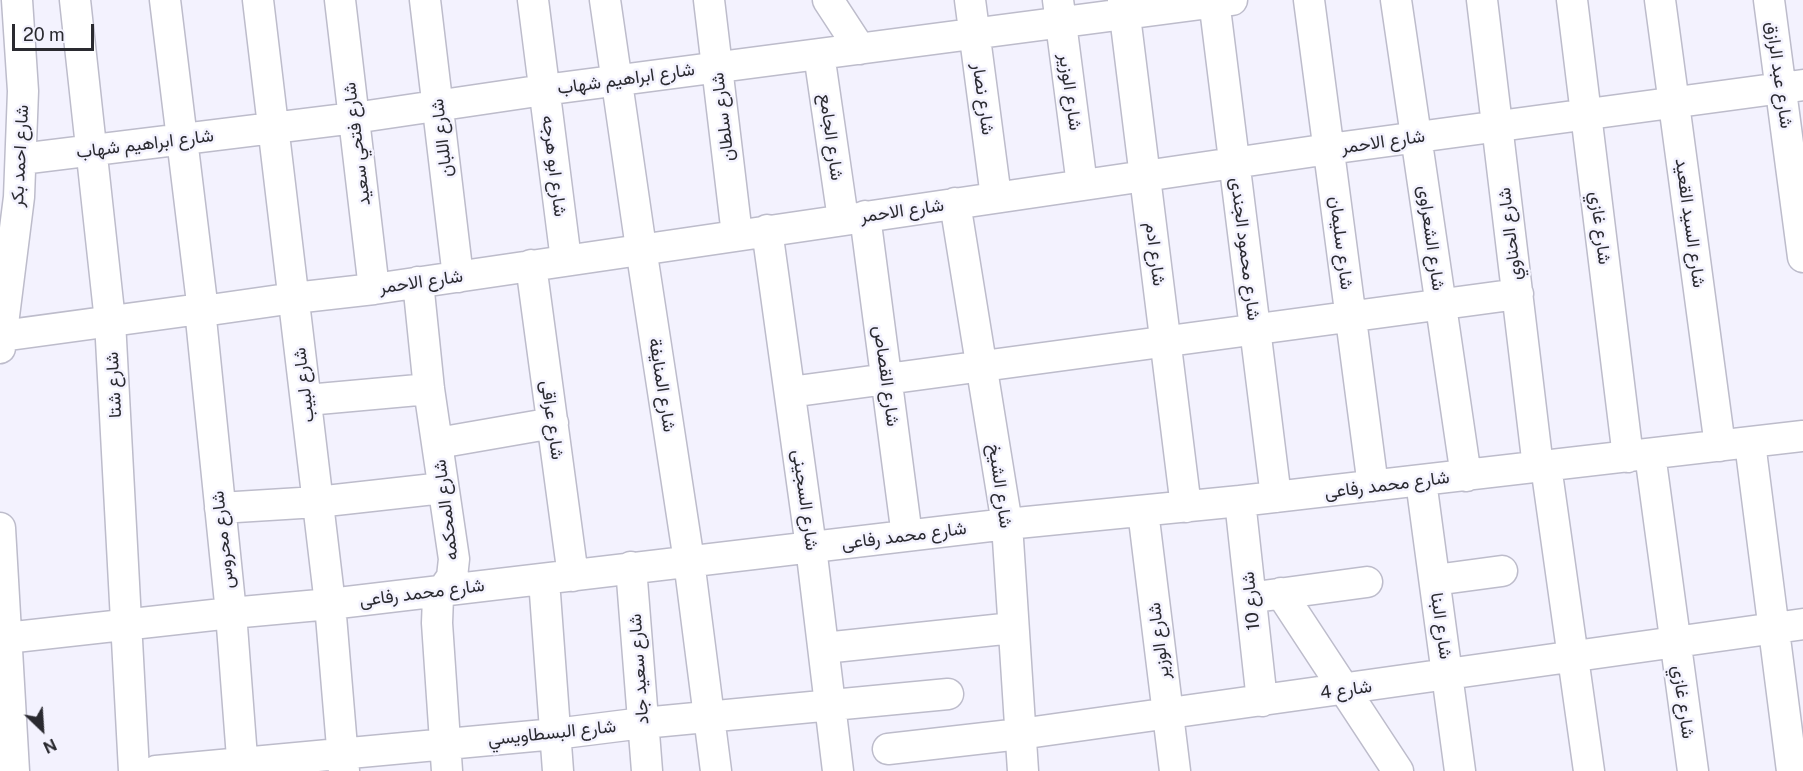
<!DOCTYPE html>
<html>
<head>
<meta charset="utf-8">
<style>
  body { margin:0 }
  #map { position:relative; width:1803px; height:771px; overflow:hidden; background:#f3f2fe; font-family:"Public Sans",sans-serif }
  canvas { display:block }
  .north { position:absolute; left:12px; top:699px; width:60px; height:60px; -webkit-text-stroke:4px #f3f2fe; paint-order:stroke; rotate:155deg; font-size:16px; font-weight:700; line-height:24px; text-align:center; color:#2a2a30 }
  .north::after { content:''; display:block; margin:auto; width:21px; height:27px; background:#2a2a30; clip-path:polygon(50% 0,100% 100%,50% 72%,0 100%) }
  .scale { position:absolute; left:12px; top:24px; width:82px; height:27px; box-sizing:border-box; border:3px solid #2a2a30; border-top:0; padding-left:8px; font-size:18px; line-height:21px; white-space:nowrap; color:#2a2a30; -webkit-text-stroke:4px #f3f2fe; paint-order:stroke }
</style>
</head>
<body>
<div id="map">
<canvas width="1803" height="771"></canvas>
<div class="north">N</div>
<div class="scale">20 m</div>
</div>
<script>
const context = document.querySelector('canvas').getContext('2d');
context.lineJoin = 'round';
const shape = rows => new Path2D(rows.map(r => 'M' + r).join(''));
function trace(path, color, width, dash) { context.strokeStyle = color; context.lineWidth = width; context.lineCap = dash ? 'butt' : 'round'; context.setLineDash(dash || []); context.stroke(path); }
function label(font, color, halo, rows, align = 'center') {
  context.font = font + ' "Public Sans",Vazirmatn,sans-serif'; context.lineWidth = 5; context.setLineDash([]); context.textBaseline = 'middle'; context.strokeStyle = halo; context.fillStyle = color; for (const [text, x, y, turn = 0] of rows) {
    context.save(); context.translate(x, y); context.rotate((+turn || 0) * Math.PI / 180); context.textAlign = isNaN(turn) ? turn : align; if (halo) context.strokeText(text, 0, 0); context.fillText(text, 0, 0); context.restore();
  }
}
const minor = shape([
  [75,0,110,321,134,771],
  [165,0,203,311],
  [258,0,330,604,344,771],
  [340,0,374,289],
  [425,0,458,277],
  [533,0,566,260],
  [605,0,641,248,689,561,716,771],
  [709,0,737,235],
  [828,0,860,49],
  [970,0,996,197],
  [1058,0,1082,185],
  [1123,0,1186,507],
  [1214,0,1276,497],
  [1309,0,1373,486],
  [1396,0,1466,476],
  [1482,0,1538,467],
  [1572,0,1628,457],
  [1660,0,1720,446],
  [1769,0,1803,257],
  [819,54,843,219],
  [21,159,354,118,544,90,1232,0],
  [955,203,1007,524,1023,771],
  [865,216,907,536],
  [767,230,811,547,838,771],
  [531,265,573,576],
  [418,282,429,389,454,559,452,577,438,597,437,623,447,771],
  [200,309,231,613,243,771],
  [2,336,200,309,203,311,294,298,374,289,1329,149,1803,85],
  [0,348,19,197,23,91,17,0],
  [790,392,1518,294],
  [307,400,429,389],
  [438,443,553,423],
  [1750,443,1792,771],
  [1650,454,1693,771],
  [1546,466,1589,771],
  [1421,481,1460,771],
  [1240,501,1262,701],
  [220,508,317,502,443,488],
  [1143,511,1175,771],
  [0,528,14,771],
  [631,567,647,771],
  [544,580,558,771],
  [1435,580,1502,571],
  [1281,593,1398,771],
  [1263,596,1367,582],
  [6,638,231,613,330,604,1007,524,1240,501,1803,436],
  [824,648,1013,628],
  [888,749,1020,734,1803,624],
  [156,771,555,734,643,723,948,694]
]);
trace(minor, '#bdbccb', 33);
trace(minor, '#fff', 30);
label('18px', '#2a2a30', '#f3f2fe', [
  ["شارع عبد الرازق",1779,75,82],
  ["شارع ابراهيم شهاب",626,79,-8],
  ["شارع الوزير",1070,92,82],
  ["شارع نصار",983,99,82],
  ["شارع سلطان",723,117,-97],
  ["شارع الجامع",831,137,82],
  ["شارع اللبان",442,138,-97],
  ["شارع الاحمر",1383,142,-8],
  ["شارع ابراهيم شهاب",145,144,-7],
  ["شارع فتحي سعيد",357,144,-97],
  ["شارع احمد بكر",20,156,-87],
  ["شارع ابو هرجه",554,166,83],
  ["شارع الاحمر",902,211,-8],
  ["شارع السيد القعيد",1690,223,82],
  ["شارع غازي",1600,228,83],
  ["شارع الحناوي",1510,234,-97],
  ["شارع الشعراوى",1431,238,82],
  ["شارع سليمان",1341,243,83],
  ["شارع محمود الجندى",1245,249,83],
  ["شارع ادم",1155,254,83],
  ["شارع الاحمر",421,282,-8],
  ["شارع القصاص",886,376,82],
  ["شارع شتا",114,385,-93],
  ["شارع لبيب",304,385,-97],
  ["شارع المنايفة",662,385,81],
  ["شارع عراقى",552,420,82],
  ["شارع محمد رفاعى",1387,485,-7],
  ["شارع الشيخ",1000,486,82],
  ["شارع السجينى",805,500,82],
  ["شارع المحكمه",446,510,-97],
  ["شارع محمد رفاعى",904,536,-7],
  ["شارع محروس",223,540,-96],
  ["شارع محمد رفاعى",422,593,-7],
  ["شارع 10",1251,601,-96],
  ["شارع البنا",1441,626,82],
  ["شارع الوزير",1159,641,-97],
  ["شارع سعيد جاد",639,669,-94],
  ["شارع 4",1346,690,-8],
  ["شارع غازي",1683,702,82],
  ["شارع البسطاويسي",552,733,-6]
]);
</script>
</body>
</html>
